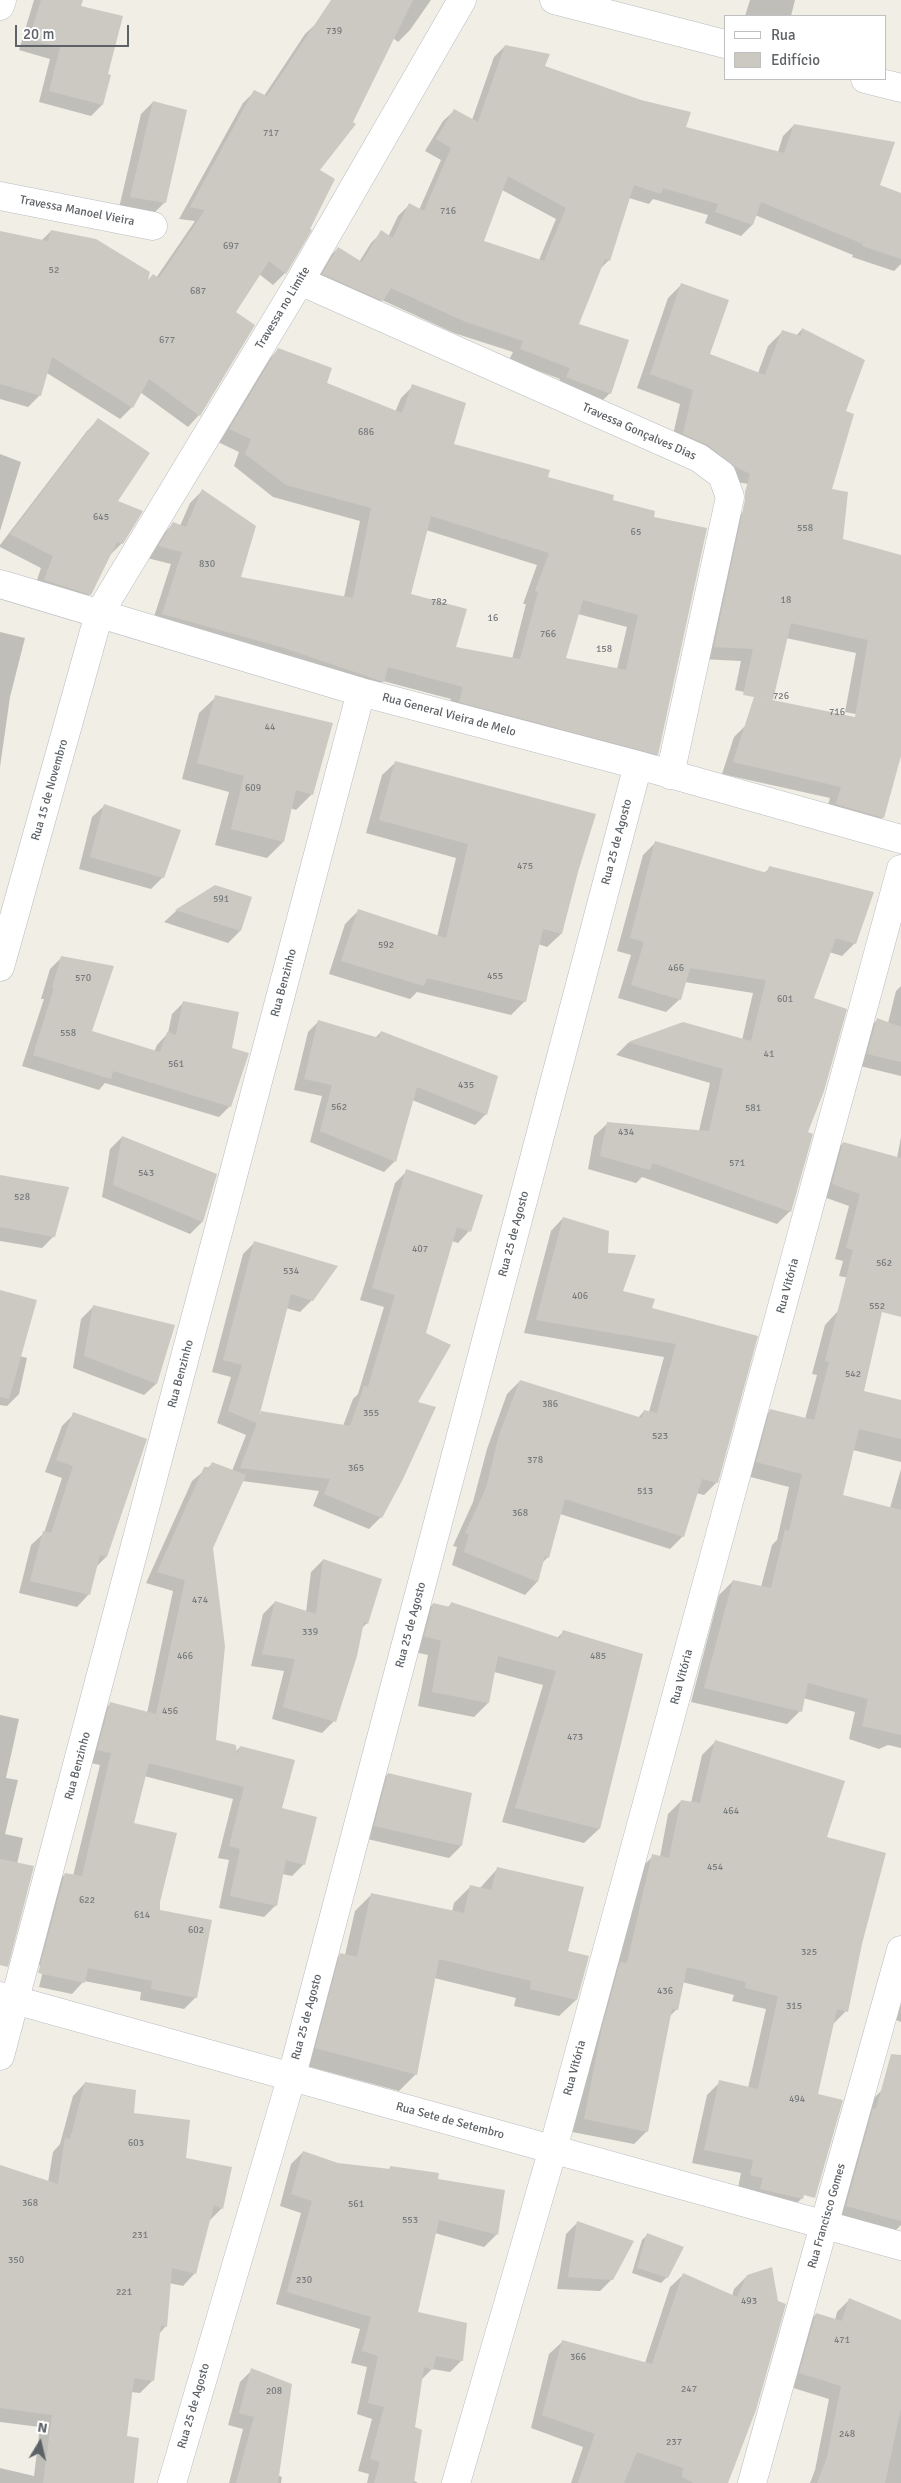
<!DOCTYPE html>
<html>
<head>
<meta charset="utf-8">
<style>
  body { margin:0 }
  #map { position:relative; width:901px; height:2483px; overflow:hidden; background:#f1eee6; font-family:Signika,sans-serif }
  canvas { display:block }
  .legend { position:absolute; left:724px; top:15px; width:162px; height:65px; box-sizing:border-box; background:#fff; border:1px solid #bec0c2; margin:0; padding:6px 9px; list-style:none; font-size:15px; color:#5d6267 }
  .legend li { display:flex; align-items:center; gap:10px; height:25px }
  .legend b { width:25px; border:1px solid #bec0c2 }
  .north { position:absolute; left:15px; top:2418px; width:50px; height:50px; -webkit-text-stroke:4px #fff; paint-order:stroke; rotate:9deg; font-size:14px; font-weight:700; line-height:20px; text-align:center; color:#5d6267 }
  .north::after { content:''; display:block; margin:auto; width:18px; height:22px; background:#5d6267; clip-path:polygon(50% 0,100% 100%,50% 72%,0 100%) }
  .scale { position:absolute; left:15px; top:25px; width:114px; height:22px; box-sizing:border-box; border:2px solid #5d6267; border-top:0; padding-left:6px; font-size:15px; line-height:18px; white-space:nowrap; color:#5d6267; -webkit-text-stroke:4px #fff; paint-order:stroke }
</style>
</head>
<body>
<div id="map">
<canvas width="901" height="2483"></canvas>
<ul class="legend">
<li><b style="height:6px;background:#fff"></b>Rua</li>
<li><b style="height:14px;background:#ccc9c3"></b>Edifício</li>
</ul>
<div class="north">N</div>
<div class="scale">20 m</div>
</div>
<script>
const context = document.querySelector('canvas').getContext('2d');
context.lineJoin = 'round';
function fillPath(path, color) { context.fillStyle = color; context.fill(path, 'evenodd'); }
const shape = rows => new Path2D(rows.map(r => 'M' + r).join(''));
function trace(path, color, width, dash) { context.strokeStyle = color; context.lineWidth = width; context.lineCap = dash ? 'butt' : 'round'; context.setLineDash(dash || []); context.stroke(path); }
function label(font, color, halo, rows, align = 'center') {
  context.font = font + ' Signika,sans-serif'; context.lineWidth = 5; context.setLineDash([]); context.textBaseline = 'middle'; context.strokeStyle = halo; context.fillStyle = color; for (const [text, x, y, turn = 0] of rows) {
    context.save(); context.translate(x, y); context.rotate((+turn || 0) * Math.PI / 180); context.textAlign = isNaN(turn) ? turn : align; if (halo) context.strokeText(text, 0, 0); context.fillText(text, 0, 0); context.restore();
  }
}
fillPath(shape([
  [34,0,81,0,79,7,106,75,102,105,91,116,39,102,50,59,19,50],
  [342,0,431,0,410,30,398,42,393,38,319,171,285,273,273,285,259,274,235,313,199,415,188,427,140,392,132,407,120,419,47,373,40,395,28,407,0,399,0,232,41,241,51,231,147,282,156,278,195,221,179,219,243,103,255,91,264,96,305,34],
  [750,0,795,0,791,16,745,16],
  [505,46,543,67,684,128,778,152,783,136,794,125,879,185,901,195,901,264,894,271,852,257,853,255,755,215,752,225,741,236,705,223,708,215,653,199,649,204,629,198,609,260,599,270,578,325,610,393,599,404,556,388,560,379,509,360,513,352,454,333,382,300,371,311,312,285,327,259,338,248,359,262,371,243,382,232,388,237,398,216,409,205,419,210,441,160,425,151,443,121,455,110,472,120,494,57],
  [502,190,556,219,539,260,483,241],
  [153,102,165,202,153,214,119,208,141,114],
  [682,284,708,355,758,373,768,346,782,332,796,336,802,329,844,412,819,496,719,479,670,448,680,404,637,388,668,298],
  [278,350,326,383,395,412,401,398,413,386,453,445,611,501,654,512,657,754,645,766,447,714,451,699,383,681,370,693,151,626,171,564,147,558,161,536,173,524,180,526,190,503,202,491,240,578,344,597,360,521,273,497,234,466,239,452,218,442,266,362],
  [426,530,537,565,523,604,526,604,512,659,454,648,409,595],
  [578,614,627,627,617,669,564,659],
  [98,420,117,502,122,543,110,555,90,594,78,606,33,592,41,568,0,547,0,545,87,431],
  [0,454,21,462,0,531],
  [743,512,901,556,901,718,897,722,845,712,856,653,786,638,763,696,735,690,741,661,701,659,730,525],
  [0,632,25,638,10,697,0,767],
  [216,697,312,794,296,810,290,808,283,842,267,858,215,845,229,792,182,779,199,713],
  [746,725,898,763,883,817,871,829,825,816,830,798,722,774,734,737],
  [396,762,576,872,561,934,547,947,538,944,525,1001,511,1015,417,992,410,999,329,974,345,924,358,911,437,937,456,858,366,833,382,775],
  [104,806,163,877,151,889,79,869,92,817],
  [656,842,764,873,770,868,855,943,842,956,829,952,813,998,807,1133,790,1211,777,1224,642,1177,636,1183,588,1169,594,1136,608,1123,699,1131,710,1083,616,1055,628,1043,683,1023,742,1040,753,993,685,982,680,999,666,1012,618,998,631,955,617,951,643,855],
  [215,887,250,898,240,931,228,943,164,922,176,911],
  [61,958,90,1031,154,1052,157,1045,168,1033,172,1014,184,1002,230,1049,230,1106,219,1117,105,1083,99,1090,22,1066,44,999,41,999,50,969],
  [901,986,901,1076,856,1065,865,1032,877,1020,888,1023,896,991],
  [319,1021,375,1038,381,1032,486,1114,475,1125,412,1100,395,1161,384,1172,310,1142,322,1096,294,1090,308,1032],
  [122,1137,216,1175,202,1222,190,1234,102,1197,110,1149],
  [901,1137,901,1284,898,1288,839,1276,843,1261,835,1259,849,1206,821,1196,832,1155,843,1143,897,1158],
  [407,1171,469,1231,458,1243,452,1241,424,1333,416,1403,381,1517,369,1529,313,1506,319,1491,242,1481,212,1548,214,1740,236,1751,240,1747,281,1809,304,1864,292,1876,282,1874,276,1905,264,1917,219,1908,229,1860,218,1858,233,1799,144,1776,132,1824,159,1901,159,1911,196,1997,184,2009,140,2000,141,1992,84,1981,72,1994,39,1987,44,1967,33,1963,53,1886,65,1874,73,1876,100,1765,86,1762,98,1716,110,1704,147,1713,173,1591,146,1583,192,1481,212,1464,232,1471,246,1435,217,1423,231,1377,212,1372,243,1254,255,1242,312,1300,300,1312,286,1308,257,1417,262,1413,343,1426,353,1399,358,1394,384,1307,360,1300,395,1183],
  [0,1176,54,1236,42,1248,0,1241],
  [563,1218,606,1254,622,1292,651,1309,756,1337,717,1482,704,1495,696,1493,683,1536,670,1549,560,1514,548,1557,542,1563,537,1582,525,1595,452,1565,457,1547,453,1546,473,1502,487,1449,507,1394,520,1381,638,1418,644,1411,649,1412,664,1357,524,1333,551,1231],
  [0,1291,20,1356,27,1358,19,1394,7,1406,0,1405],
  [93,1307,156,1384,144,1395,73,1368,81,1319],
  [838,1311,862,1391,901,1401,901,1462,853,1450,841,1496,890,1508,901,1469,901,1748,888,1745,879,1749,849,1739,855,1712,803,1698,800,1711,787,1724,691,1702,719,1595,733,1581,761,1587,772,1545,777,1540,789,1487,743,1475,757,1424,771,1410,805,1419,817,1375,812,1374,825,1325],
  [74,1414,146,1440,106,1557,95,1568,88,1595,77,1607,19,1593,31,1545,44,1533,62,1478,45,1472,62,1426],
  [323,1560,367,1623,361,1629,334,1721,322,1733,272,1719,284,1671,251,1666,263,1614,275,1602,306,1612,311,1572],
  [452,1603,557,1638,563,1632,641,1655,599,1829,584,1843,502,1822,543,1685,494,1672,488,1703,474,1717,418,1706,428,1655,410,1651,419,1618,433,1604,447,1608],
  [0,1715,19,1719,6,1778,18,1780,5,1834,23,1838,17,1864,0,1963],
  [715,1742,826,1838,861,1944,846,2011,833,2024,816,2095,802,2198,789,2211,738,2188,741,2173,692,2163,707,2095,720,2082,748,2088,766,2009,732,2001,734,1995,682,1982,677,2009,669,2017,647,2131,634,2144,572,2132,607,1976,617,1966,640,1869,653,1856,660,1857,668,1814,681,1801,691,1803,702,1755],
  [388,1774,471,1794,461,1846,449,1858,363,1838,376,1786],
  [498,1868,567,1952,576,2000,559,2016,514,2006,516,1998,434,1978,416,2074,399,2091,299,2064,324,1971,341,1954,345,1955,355,1911,372,1894,452,1912,454,1903,471,1886,480,1888],
  [901,2003,901,2022,896,2020],
  [85,2083,133,2114,184,2159,222,2208,209,2221,195,2273,183,2286,169,2283,166,2326,159,2334,153,2380,140,2393,131,2392,126,2437,132,2483,0,2483,0,2468,34,2476,40,2427,0,2422,0,2169,48,2182,53,2152,60,2144,73,2096],
  [884,2088,901,2092,901,2225,892,2234,836,2219,872,2100],
  [303,2152,338,2164,388,2170,391,2167,437,2180,503,2191,496,2235,484,2247,435,2233,416,2313,462,2360,450,2372,432,2369,421,2380,414,2428,413,2480,418,2483,367,2483,369,2474,358,2471,372,2419,357,2414,367,2367,351,2363,360,2329,276,2304,301,2213,280,2206,291,2164],
  [578,2222,612,2279,600,2291,557,2289,566,2234],
  [648,2234,667,2277,661,2283,632,2273,642,2240],
  [683,2275,732,2296,734,2289,747,2276,777,2302,726,2483,571,2483,583,2447,531,2428,549,2354,562,2342,645,2363,670,2287],
  [849,2300,901,2321,901,2483,810,2483,815,2470,829,2399,787,2386,804,2327,816,2314,835,2320,837,2312],
  [252,2370,277,2475,282,2477,281,2483,229,2483,243,2429,228,2425,240,2382]
]), '#0003');
fillPath(shape([
  [41,0,83,0,81,6,123,16,108,74,111,75,103,105,49,91,60,48,29,39],
  [331,0,413,0,353,122,356,124,320,170,335,179,310,229,312,230,286,274,269,261,236,312,255,325,200,416,149,379,133,408,52,357,41,396,0,384,0,231,48,241,51,230,96,239,150,272,148,280,153,274,159,278,205,210,190,207,254,90,267,96],
  [505,45,550,54,545,66,641,100,691,112,686,127,784,153,794,124,895,142,880,185,901,193,901,259,862,246,863,244,761,202,753,225,715,212,718,204,663,188,661,194,634,185,610,261,605,259,579,324,629,340,611,394,566,377,570,368,520,349,523,341,466,322,391,288,383,301,322,274,338,247,362,262,381,230,393,238,409,203,424,211,451,148,436,139,454,109,478,122],
  [508,176,566,208,544,261,484,241],
  [153,101,187,110,166,203,130,197],
  [681,283,729,300,710,354,765,375,782,330,801,336,802,328,865,360,846,411,854,414,832,489,848,492,843,539,901,555,901,756,884,818,836,804,841,787,733,762,754,697,743,695,753,649,714,647,745,500,745,492,750,474,734,466,708,445,683,434,693,390,650,374],
  [791,623,868,640,855,717,758,697,773,700],
  [278,348,332,368,327,383,402,413,412,384,466,403,454,444,550,470,548,477,614,495,613,500,655,511,654,517,707,528,658,755,459,702,463,687,388,667,384,682,281,647,162,614,182,552,158,546,173,522,186,527,202,489,256,526,241,577,353,598,371,508,286,485,245,454,251,439,229,429],
  [431,516,549,553,535,591,538,592,520,659,456,647,467,609,411,594],
  [583,600,638,615,626,670,566,658],
  [98,418,150,453,118,501,143,511,123,544,117,542,91,595,44,580,53,556,10,534],
  [215,695,333,723,313,795,296,790,284,842,231,829,244,776,197,763],
  [395,761,596,814,578,872,562,934,543,929,526,1002,427,978,424,986,341,961,358,909,446,938,468,844,379,820],
  [104,804,181,830,164,878,90,857],
  [655,841,767,873,769,866,874,892,856,944,836,938,814,998,847,1009,824,1091,808,1132,813,1134,791,1212,653,1163,650,1170,600,1156,607,1122,709,1131,723,1069,628,1042,683,1022,751,1041,766,980,690,968,681,1000,631,985,644,942,630,938],
  [215,885,252,897,241,931,175,910],
  [61,956,114,966,92,1031,160,1052,167,1032,176,1035,183,1001,239,1012,232,1048,249,1053,231,1107,113,1071,111,1079,33,1055,54,988,52,988],
  [877,1018,901,1027,901,1062,867,1054],
  [318,1020,379,1038,381,1031,498,1076,487,1115,417,1087,396,1162,320,1131,332,1085,304,1079],
  [122,1136,217,1174,203,1222,113,1185],
  [843,1142,901,1158,901,1317,882,1312,864,1391,901,1400,901,1439,859,1429,843,1495,901,1510,901,1735,862,1726,868,1699,808,1683,802,1712,704,1688,733,1580,771,1588,785,1530,789,1531,802,1474,756,1462,770,1409,814,1420,829,1362,825,1361,853,1250,846,1248,860,1194,832,1184],
  [406,1169,483,1195,471,1232,457,1227,426,1333,451,1345,418,1402,436,1407,403,1479,382,1518,324,1494,330,1479,240,1468,257,1423,228,1411,242,1365,223,1360,254,1241,338,1266,313,1301,291,1294,258,1421,261,1411,350,1426,364,1386,368,1387,395,1295,372,1288],
  [0,1175,69,1187,55,1237,0,1227],
  [563,1217,609,1231,608,1253,636,1255,623,1291,655,1299,652,1308,758,1336,718,1483,702,1479,684,1537,565,1499,549,1558,545,1556,538,1582,464,1552,469,1534,465,1533,486,1488,499,1435,520,1380,642,1418,644,1410,657,1413,676,1344,536,1320],
  [0,1290,37,1300,9,1399,0,1397],
  [93,1305,175,1325,157,1384,84,1356],
  [73,1412,147,1439,107,1557,100,1555,90,1595,30,1581,43,1531,51,1533,73,1466,56,1460],
  [212,1462,246,1475,213,1548,225,1646,216,1740,236,1745,237,1755,240,1746,295,1760,282,1808,317,1817,305,1865,286,1860,277,1906,230,1896,240,1849,229,1846,244,1787,149,1763,134,1823,177,1833,160,1902,160,1910,212,1920,197,1998,151,1989,152,1981,88,1968,85,1983,38,1973,65,1873,82,1876,111,1753,97,1750,110,1702,156,1714,185,1580,157,1572,204,1467,210,1467],
  [323,1559,382,1579,368,1624,364,1622,357,1656,336,1722,283,1707,295,1659,262,1654,275,1601,316,1614],
  [451,1602,560,1638,563,1630,643,1654,600,1829,515,1808,556,1671,498,1656,489,1703,432,1692,441,1641,424,1636,433,1603,450,1607],
  [715,1740,845,1781,827,1837,886,1853,862,1944,848,2012,837,2009,818,2094,843,2100,815,2198,804,2195,803,2199,760,2189,763,2178,750,2175,753,2160,704,2150,719,2080,758,2089,778,1996,745,1988,746,1982,687,1967,678,2010,672,2009,648,2132,584,2119,601,2032,620,1962,627,1963,652,1854,669,1858,681,1800,700,1803],
  [388,1773,472,1793,462,1846,374,1826],
  [0,1859,34,1866,8,1967,0,1965],
  [497,1867,584,1887,568,1951,589,1956,577,2000,530,1989,531,1981,439,1959,417,2075,315,2048,340,1953,357,1957,371,1893,464,1913,470,1885,491,1890],
  [891,2054,901,2055,901,2221,846,2206,873,2108,876,2109],
  [85,2082,136,2090,134,2113,190,2120,186,2158,232,2167,223,2209,214,2205,196,2274,172,2268,167,2327,161,2325,154,2381,134,2378,127,2436,139,2438,134,2483,43,2483,52,2415,0,2408,0,2165,58,2184,65,2138,70,2139],
  [303,2151,338,2163,390,2169,390,2166,439,2173,438,2179,505,2190,498,2235,439,2220,418,2312,467,2323,463,2361,436,2356,433,2370,424,2367,415,2427,422,2430,414,2483,374,2483,380,2462,370,2459,384,2407,368,2403,378,2356,362,2351,371,2317,287,2292,312,2201,291,2194],
  [577,2221,634,2241,613,2280,568,2277],
  [647,2233,684,2247,668,2278,637,2268],
  [772,2267,778,2301,786,2304,756,2410,728,2483,694,2483,682,2477,683,2468,637,2452,624,2483,578,2483,595,2434,542,2415,562,2340,652,2364,683,2273,737,2297,747,2275],
  [849,2298,901,2320,901,2408,885,2483,817,2483,827,2457,841,2386,799,2373,816,2313,842,2321],
  [251,2368,292,2384,278,2483,236,2483,254,2417,239,2413]
]), '#ccc9c3');
const minor = shape([
  [554,0,725,44],
  [0,6,2,0],
  [865,79,901,88],
  [0,196,153,226],
  [300,281,699,458,722,475,730,497,670,775],
  [0,584,361,692,638,765,901,839],
  [0,967,99,614,300,281,462,0],
  [0,1996,901,2246],
  [0,2056,361,692],
  [172,2483,291,2079,638,765],
  [456,2483,553,2149,901,869],
  [752,2483,901,1950]
]);
trace(minor, '#b8bcc0', 29);
trace(minor, '#fff', 28);
label('10px', '#797c7e', null, [
  ["739",334,31],
  ["717",271,133],
  ["716",448,211],
  ["697",231,246],
  ["52",54,270],
  ["687",198,291],
  ["677",167,340],
  ["686",366,432],
  ["645",101,517],
  ["558",805,528],
  ["65",636,532],
  ["830",207,564],
  ["18",786,600],
  ["782",439,602],
  ["16",493,618],
  ["766",548,634],
  ["158",604,649],
  ["726",781,696],
  ["716",837,712],
  ["44",270,727],
  ["609",253,788],
  ["475",525,866],
  ["591",221,899],
  ["592",386,945],
  ["466",676,968],
  ["455",495,976],
  ["570",83,978],
  ["601",785,999],
  ["558",68,1033],
  ["41",769,1054],
  ["561",176,1064],
  ["435",466,1085],
  ["562",339,1107],
  ["581",753,1108],
  ["434",626,1132],
  ["571",737,1163],
  ["543",146,1173],
  ["528",22,1197],
  ["407",420,1249],
  ["562",884,1263],
  ["534",291,1271],
  ["406",580,1296],
  ["552",877,1306],
  ["542",853,1374],
  ["386",550,1404],
  ["355",371,1413],
  ["523",660,1436],
  ["378",535,1460],
  ["365",356,1468],
  ["513",645,1491],
  ["368",520,1513],
  ["474",200,1600],
  ["339",310,1632],
  ["466",185,1656],
  ["485",598,1656],
  ["456",170,1711],
  ["473",575,1737],
  ["464",731,1811],
  ["454",715,1867],
  ["622",87,1900],
  ["614",142,1915],
  ["602",196,1930],
  ["325",809,1952],
  ["436",665,1991],
  ["315",794,2006],
  ["494",797,2099],
  ["603",136,2143],
  ["368",30,2203],
  ["561",356,2204],
  ["553",410,2220],
  ["231",140,2235],
  ["350",16,2260],
  ["230",304,2280],
  ["221",124,2292],
  ["493",749,2301],
  ["471",842,2340],
  ["366",578,2357],
  ["247",689,2389],
  ["208",274,2391],
  ["248",847,2434],
  ["237",674,2442]
]);
label('12px', '#5d6267', '#fff', [
  ["Travessa Manoel Vieira",77,211,11],
  ["Travessa no Limite",283,308,-59],
  ["Travessa Gonçalves Dias",639,432,24],
  ["Rua General Vieira de Melo",449,715,15],
  ["Rua 15 de Novembro",50,790,-74],
  ["Rua 25 de Agosto",617,842,-75],
  ["Rua Benzinho",284,983,-75],
  ["Rua 25 de Agosto",514,1234,-75],
  ["Rua Vitória",788,1286,-75],
  ["Rua Benzinho",181,1374,-75],
  ["Rua 25 de Agosto",411,1625,-75],
  ["Rua Vitória",682,1677,-75],
  ["Rua Benzinho",78,1766,-75],
  ["Rua 25 de Agosto",307,2017,-75],
  ["Rua Vitória",575,2068,-75],
  ["Rua Sete de Setembro",450,2121,15],
  ["Rua Francisco Gomes",827,2216,-74],
  ["Rua 25 de Agosto",194,2406,-74]
]);
</script>
</body>
</html>
